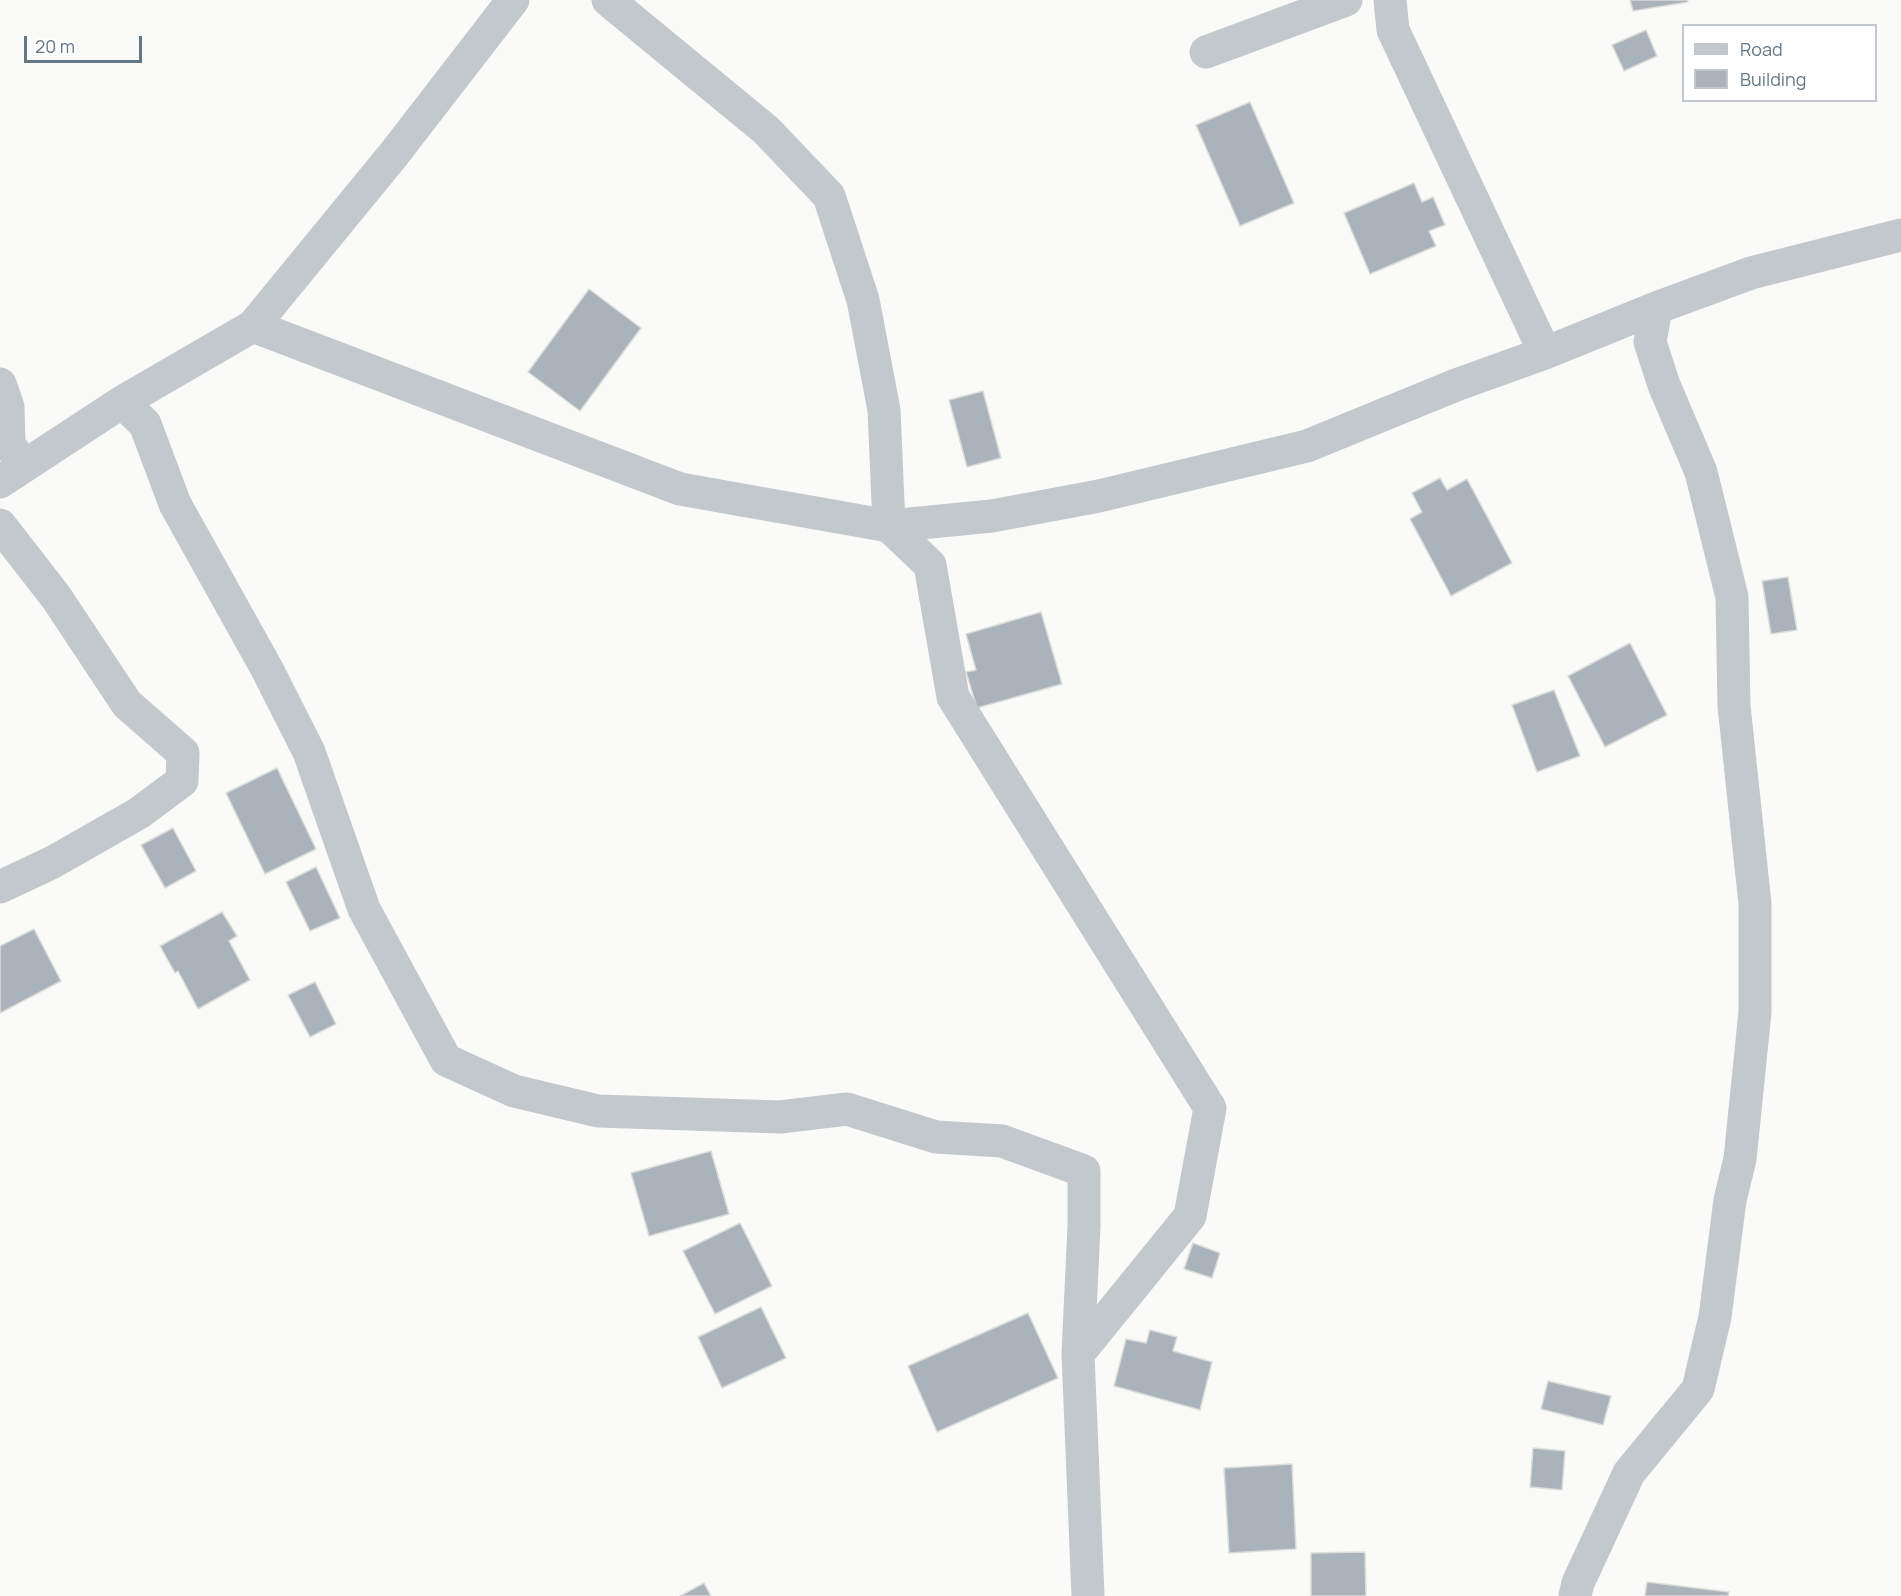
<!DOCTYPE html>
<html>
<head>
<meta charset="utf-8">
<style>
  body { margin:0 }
  #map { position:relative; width:1901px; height:1596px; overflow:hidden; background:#fafaf8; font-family:Manrope,sans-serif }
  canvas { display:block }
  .legend { position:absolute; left:1682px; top:24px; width:195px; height:78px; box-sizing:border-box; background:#fff; border:2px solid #c1c8cd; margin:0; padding:8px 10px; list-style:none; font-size:18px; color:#657683 }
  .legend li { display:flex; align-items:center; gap:12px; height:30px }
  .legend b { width:30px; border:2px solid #c1c8cd }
  .scale { position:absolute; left:24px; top:36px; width:118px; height:27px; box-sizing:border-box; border:3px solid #657683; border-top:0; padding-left:8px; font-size:18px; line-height:21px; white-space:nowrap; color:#657683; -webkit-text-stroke:4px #fff; paint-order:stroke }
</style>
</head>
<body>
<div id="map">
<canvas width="1901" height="1596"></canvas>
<ul class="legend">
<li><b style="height:8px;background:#c3c8cc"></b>Road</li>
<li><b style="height:16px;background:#aab3b9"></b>Building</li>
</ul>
<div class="scale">20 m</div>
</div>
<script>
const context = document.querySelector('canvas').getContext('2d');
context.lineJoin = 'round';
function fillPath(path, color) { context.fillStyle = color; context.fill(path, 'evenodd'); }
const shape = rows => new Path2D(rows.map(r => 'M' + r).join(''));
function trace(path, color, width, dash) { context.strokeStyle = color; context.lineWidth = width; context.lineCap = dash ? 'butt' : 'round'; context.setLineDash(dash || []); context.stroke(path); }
const building = shape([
  [1630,0,1687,0,1688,2,1633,11,1630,0],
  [1646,30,1657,56,1624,71,1612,45,1646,30],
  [1250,102,1294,203,1240,226,1196,125,1250,102],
  [1414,183,1422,202,1433,197,1445,225,1429,231,1436,246,1370,274,1344,213,1414,183],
  [589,289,641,328,580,411,528,372,589,289],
  [983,391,1001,458,967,467,949,400,983,391],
  [1440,478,1447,490,1467,479,1512,563,1451,596,1410,519,1422,512,1412,493,1440,478],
  [1788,577,1797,630,1771,634,1762,581,1788,577],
  [1041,612,1062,684,977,708,966,672,976,670,966,634,1041,612],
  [1630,643,1667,715,1605,747,1568,676,1630,643],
  [1554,690,1580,756,1537,772,1512,705,1554,690],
  [277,768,316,849,265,874,226,793,277,768],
  [173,828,196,871,165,888,141,845,173,828],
  [316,867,340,918,310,931,286,882,316,867],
  [222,912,237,936,229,941,250,980,198,1009,178,971,175,973,160,946,222,912],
  [34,929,61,981,0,1013,0,946,34,929],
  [315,982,336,1024,310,1037,288,995,315,982],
  [711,1151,729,1214,649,1236,631,1173,711,1151],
  [740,1223,772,1286,715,1314,683,1251,740,1223],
  [1193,1243,1220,1253,1212,1278,1184,1269,1193,1243],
  [761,1307,786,1358,722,1388,698,1337,761,1307],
  [1028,1313,1058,1378,937,1432,908,1366,1028,1313],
  [1150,1330,1177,1337,1173,1351,1212,1362,1200,1410,1114,1386,1126,1339,1146,1343,1150,1330],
  [1548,1381,1611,1396,1603,1425,1541,1409,1548,1381],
  [1533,1448,1565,1451,1562,1490,1530,1487,1533,1448],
  [1292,1464,1296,1549,1229,1553,1224,1468,1292,1464],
  [1365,1552,1366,1596,1311,1596,1311,1553,1365,1552],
  [1647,1582,1729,1592,1728,1596,1645,1596,1647,1582],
  [704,1583,711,1596,680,1596,704,1583]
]);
fillPath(building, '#aab3b9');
trace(building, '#dcdcda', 1.5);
trace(shape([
  [608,0,766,130,829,196,863,300,884,410,889,526,992,516,1099,496,1307,446,1456,385,1545,353,1656,308],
  [1390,0,1393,30,1545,353],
  [1206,52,1346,0],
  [253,326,680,489,889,526,930,565,953,697,1210,1108,1190,1216,1078,1354,1088,1596],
  [0,384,8,407,9,444,24,466],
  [122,402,145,424,175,504,267,669,309,752,364,909,446,1060,514,1091,598,1111,780,1117,847,1109,936,1137,1002,1141,1084,1171,1084,1226,1078,1354],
  [0,482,122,402,253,326,394,154,513,0],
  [0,525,56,597,127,704,183,753,182,781,139,813,53,862,0,887],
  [1575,1596,1578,1583,1629,1473,1698,1389,1715,1317,1730,1200,1740,1159,1755,1012,1755,904,1734,706,1732,597,1701,472,1664,385,1650,342,1656,308,1751,273,1901,235]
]), '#c3c8cc', 33);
</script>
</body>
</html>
